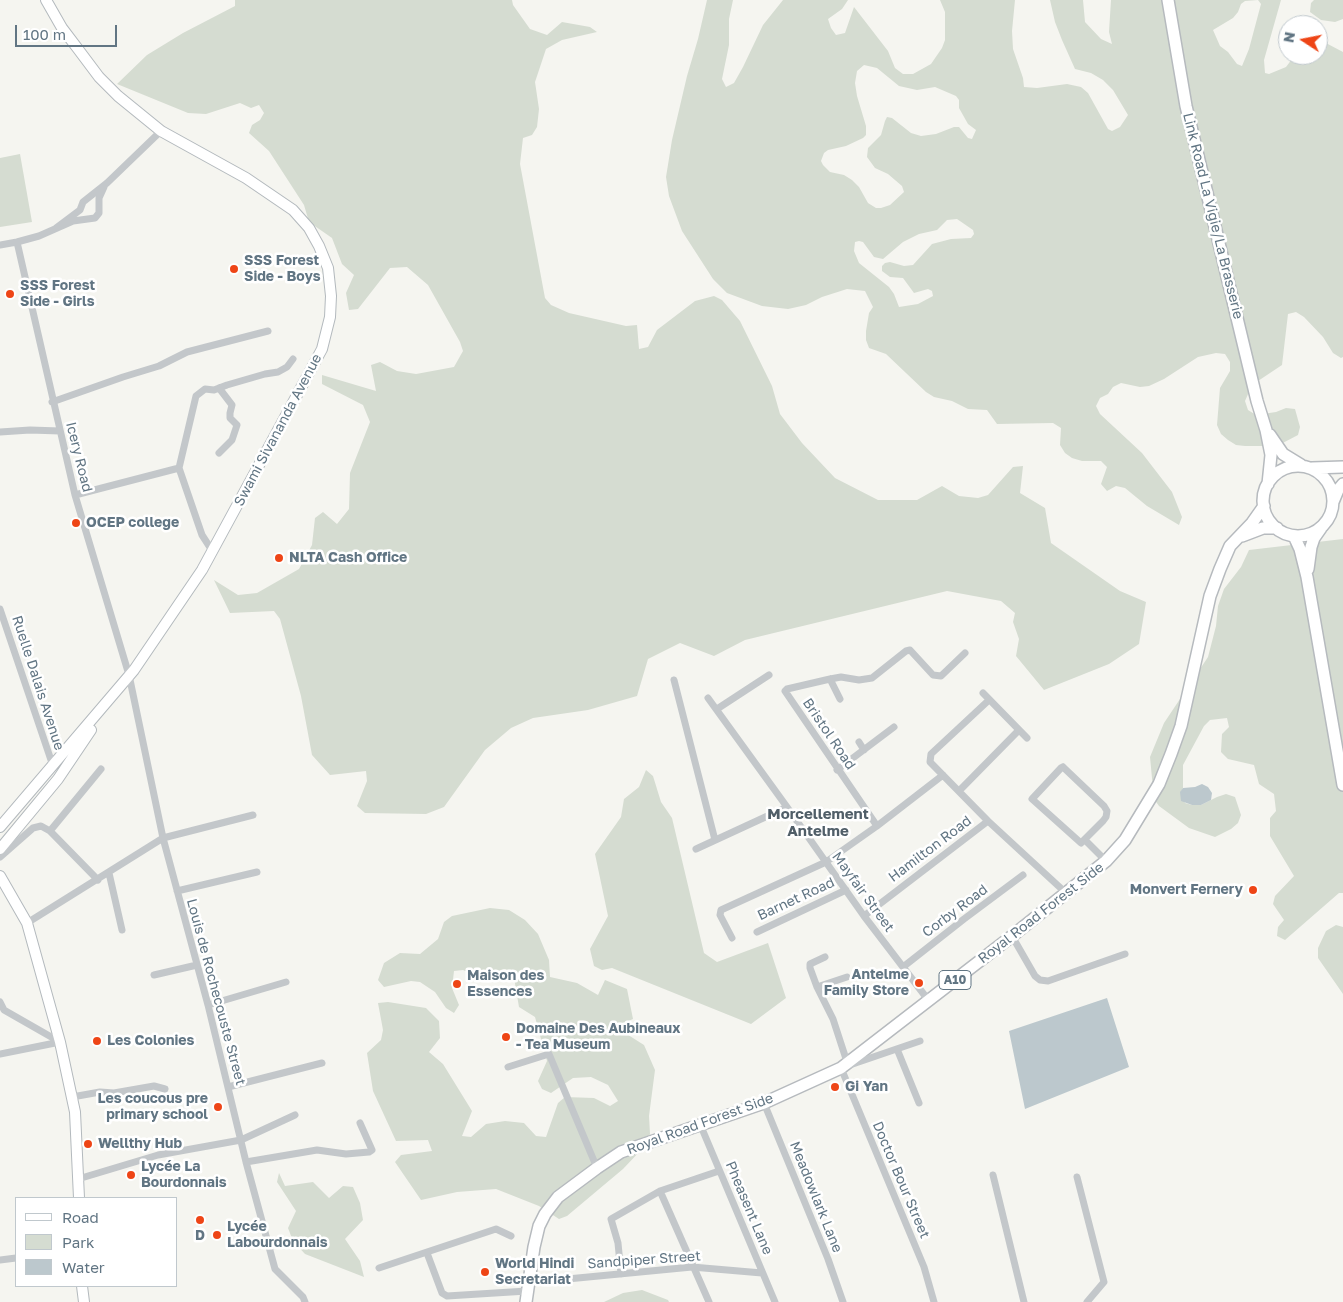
<!DOCTYPE html>
<html>
<head>
<meta charset="utf-8">
<style>
  body { margin:0 }
  #map { position:relative; width:1343px; height:1302px; overflow:hidden; background:#f5f5f0; font-family:"Golos Text",sans-serif }
  canvas { display:block }
  .legend { position:absolute; left:15px; top:1197px; width:162px; height:90px; box-sizing:border-box; background:#fff; border:1px solid #c0c8cd; margin:0; padding:6px 9px; list-style:none; font-size:15px; color:#617583 }
  .legend li { display:flex; align-items:center; gap:10px; height:25px }
  .legend b { width:25px; border:1px solid #c0c8cd }
  .north { position:absolute; left:1278px; top:15px; width:50px; height:50px; box-sizing:border-box; background:#fff; border:1px solid #c0c8cd; border-radius:50%; rotate:281deg; font-size:14px; font-weight:700; line-height:20px; text-align:center; color:#617583 }
  .north::after { content:''; display:block; margin:auto; width:18px; height:22px; background:#ee4516; clip-path:polygon(50% 0,100% 100%,50% 72%,0 100%) }
  .scale { position:absolute; left:15px; top:25px; width:102px; height:22px; box-sizing:border-box; border:2px solid #617583; border-top:0; padding-left:6px; font-size:15px; line-height:18px; white-space:nowrap; color:#617583; -webkit-text-stroke:4px #fff; paint-order:stroke }
</style>
</head>
<body>
<div id="map">
<canvas width="1343" height="1302"></canvas>
<ul class="legend">
<li><b style="height:6px;background:#fff"></b>Road</li>
<li><b style="height:14px;background:#d5dcd1"></b>Park</li>
<li><b style="height:14px;background:#bcc8cd"></b>Water</li>
</ul>
<div class="north">N</div>
<div class="scale">100 m</div>
</div>
<script>
const context = document.querySelector('canvas').getContext('2d');
context.lineJoin = 'round';
function fillPath(path, color) { context.fillStyle = color; context.fill(path, 'evenodd'); }
const shape = rows => new Path2D(rows.map(r => 'M' + r).join(''));
function trace(path, color, width, dash) { context.strokeStyle = color; context.lineWidth = width; context.lineCap = dash ? 'butt' : 'round'; context.setLineDash(dash || []); context.stroke(path); }
function label(font, color, halo, rows, align = 'center') {
  context.font = font + ' "Golos Text",sans-serif'; context.lineWidth = 5; context.setLineDash([]); context.textBaseline = 'middle'; context.strokeStyle = halo; context.fillStyle = color; for (const [text, x, y, turn = 0] of rows) {
    context.save(); context.translate(x, y); context.rotate((+turn || 0) * Math.PI / 180); context.textAlign = isNaN(turn) ? turn : align; if (halo) context.strokeText(text, 0, 0); context.fillText(text, 0, 0); context.restore();
  }
}
fillPath(shape([
  [235,0,512,0,513,5,530,29,547,35,562,22,590,27,597,32,562,40,546,49,535,82,539,109,537,127,532,135,523,138,520,164,545,298,551,305,569,313,626,326,637,325,639,349,648,347,657,330,695,301,714,296,722,300,740,321,772,386,780,414,802,443,835,478,878,500,917,500,942,486,959,496,978,498,988,495,1013,467,1023,466,1020,493,1045,508,1051,543,1120,591,1146,602,1139,644,1109,664,1044,690,1016,656,1019,639,1013,622,1015,613,1001,601,947,591,745,640,714,656,680,643,648,659,637,696,588,710,533,718,511,728,485,750,444,807,426,814,365,813,357,806,367,781,366,771,330,775,312,755,301,696,280,619,274,611,230,613,214,580,238,595,257,593,299,569,312,545,315,518,323,512,337,524,349,509,350,473,370,422,363,405,322,384,322,375,376,391,371,365,380,362,397,371,416,374,454,367,463,351,460,342,428,285,407,267,390,268,358,309,349,310,346,293,354,275,342,264,332,238,309,222,304,205,269,151,249,133,252,125,260,120,264,113,259,105,251,108,240,103,206,114,188,113,117,84,147,55,183,33,235,6],
  [707,0,733,0,729,19,729,45,722,79,726,87,734,83,743,67,763,25,783,0,848,0,842,9,828,19,831,28,836,35,845,33,854,7,888,51,895,68,903,74,913,74,931,64,942,48,945,40,945,12,940,0,1015,0,1012,31,1013,49,1023,78,1024,87,1037,88,1067,84,1081,87,1088,93,1108,129,1112,131,1120,127,1128,115,1113,90,1103,80,1091,73,1075,69,1062,40,1055,22,1050,0,1083,0,1085,22,1101,39,1112,44,1109,32,1111,0,1281,0,1264,60,1265,73,1269,74,1286,67,1295,55,1318,55,1318,42,1324,42,1343,52,1343,357,1341,358,1333,353,1323,337,1304,317,1296,312,1288,314,1282,365,1252,385,1245,401,1248,410,1256,415,1276,412,1286,408,1295,409,1300,427,1298,435,1277,446,1245,446,1236,445,1228,440,1221,434,1217,425,1220,388,1230,371,1230,362,1225,354,1216,353,1198,357,1164,379,1149,386,1140,387,1121,383,1113,387,1108,394,1100,398,1096,406,1100,414,1142,453,1172,492,1182,517,1179,525,1147,506,1125,488,1116,486,1107,491,1101,484,1107,467,1101,461,1082,461,1072,458,1065,453,1060,445,1061,428,1053,423,997,424,987,410,968,409,952,401,934,397,926,392,886,354,869,348,866,340,866,331,869,313,873,307,865,291,847,289,822,297,806,305,788,309,762,306,727,293,713,279,682,231,669,196,666,177,672,140,687,76,698,39],
  [1258,0,1261,4,1249,49,1242,66,1237,64,1228,52,1220,46,1213,30,1233,18,1238,12,1241,4,1245,1],
  [864,65,877,68,899,86,917,90,935,87,956,96,959,100,959,108,968,124,976,130,972,139,968,138,959,127,954,127,936,134,921,136,911,133,892,118,887,117,885,121,881,135,868,148,867,157,875,168,888,174,902,186,904,192,890,205,881,208,876,208,868,203,859,187,852,180,844,175,830,172,823,165,821,161,824,153,828,150,846,146,863,138,866,135,866,126,857,96,855,83,857,71],
  [957,219,973,230,974,234,971,238,951,239,932,244,913,265,904,266,890,262,885,263,882,266,882,271,890,277,903,278,914,293,928,289,932,291,933,296,918,304,899,307,894,294,889,287,859,263,854,251,855,242,859,241,863,242,874,257,883,259,903,242,919,234,937,230,947,220],
  [1314,0,1343,0,1343,19,1335,22,1321,20,1310,12,1311,3],
  [20,154,32,222,0,227,0,158],
  [1343,539,1343,893,1339,893,1285,940,1277,936,1278,927,1284,920,1273,904,1275,896,1294,876,1270,836,1270,818,1276,811,1274,794,1259,784,1254,765,1228,759,1221,752,1222,734,1229,727,1227,718,1210,720,1204,726,1183,765,1183,788,1181,792,1185,803,1192,805,1201,805,1217,797,1226,794,1235,797,1241,815,1238,823,1231,829,1215,837,1189,828,1159,806,1154,799,1150,757,1164,723,1208,657,1216,626,1218,606,1224,589,1241,567,1249,550],
  [646,770,653,776,661,802,672,818,704,953,717,962,768,943,786,998,751,1024,612,968,602,970,594,966,590,949,608,916,595,854,621,817,624,799,639,787],
  [490,908,509,910,525,920,538,934,549,960,550,977,577,983,598,995,605,980,627,989,633,1019,624,1023,625,1033,644,1045,655,1070,649,1116,650,1134,642,1149,623,1169,567,1216,559,1219,539,1206,496,1189,457,1192,421,1200,395,1162,401,1155,432,1151,428,1140,396,1141,373,1091,367,1053,381,1040,383,1030,378,1003,388,1002,426,1008,439,1021,440,1038,429,1052,443,1064,472,1111,462,1136,471,1137,486,1124,505,1121,524,1123,536,1136,546,1137,558,1103,565,1097,594,1098,610,1106,618,1101,608,1085,591,1077,573,1078,551,1093,542,1089,538,1081,547,1061,535,1017,519,1007,513,972,505,969,480,977,463,970,454,971,452,988,459,1005,454,1013,446,1008,435,992,420,982,411,981,384,987,378,980,384,963,400,953,420,954,438,939,444,922,452,916],
  [1336,925,1343,927,1343,994,1318,958,1318,948,1326,931],
  [279,1173,285,1186,313,1182,329,1198,343,1186,353,1187,360,1203,363,1220,345,1239,360,1261,364,1277,305,1254,293,1241,288,1228,296,1211,277,1182],
  [642,1290,668,1300,669,1302,604,1302,623,1293]
]), '#d5dcd1');
fillPath(shape([
  [1202,784,1208,787,1212,793,1211,800,1201,805,1192,805,1181,801,1180,792,1183,788,1195,787],
  [1107,998,1129,1067,1025,1109,1009,1031]
]), '#bcc8cd');
const secondary = shape([
  [0,827,134,670,202,570,322,349,330,317,331,296,328,268,319,246,309,228,293,210,246,178,161,131,118,96,99,77,78,49,62,28,46,0],
  [0,849,58,779,91,730],
  [0,876,27,923,60,1042,75,1112,79,1198],
  [82,1286,84,1302]
]);
const primary = shape([
  [1168,0,1186,106,1257,401,1266,430,1271,455,1268,484],
  [1270,435,1283,454,1301,465],
  '1263 501a35 35 0 1 1 70 0a35 35 0 1 1-70 0Z',
  [1312,468,1343,467],
  [1333,502,1338,490,1343,484],
  [1242,536,1263,528,1277,528],
  [1294,536,1300,549,1307,577,1343,785],
  [1308,569,1311,547,1314,538,1321,528],
  [526,1302,534,1247,539,1226,545,1214,558,1197,597,1168,621,1152,764,1103,841,1068,1012,936,1106,861,1125,840,1159,784,1171,754,1181,726,1210,596,1220,569,1230,546,1252,523,1264,506]
]);
trace(secondary, '#b3b9bd', 12);
trace(primary, '#b6babe', 14);
trace(shape([
  [56,228,80,210,83,202,107,183,161,131],
  [17,242,75,495,129,675,163,838,208,1005,246,1162,275,1269,303,1297,305,1302],
  [0,245,17,242,39,236,73,221,95,218,99,213,99,198,104,187],
  [219,388,232,405,230,413,230,418,237,425,232,440,219,453],
  [52,402,123,377,159,366,187,352,268,331],
  [0,432,30,430,60,431],
  [75,495,179,468],
  [213,552,202,535,179,468,196,396,205,389,214,390,227,385,265,374,278,372,287,367,293,359],
  [0,609,53,766],
  [830,679,840,699],
  [674,680,715,840],
  [983,693,1027,738],
  [708,698,787,807,864,916,929,1001],
  [989,700,931,754,930,762,988,821,1066,893],
  [717,709,769,675],
  [859,742,864,750],
  [1063,767,1104,806,1107,811,1106,817,1103,821,1081,843,1032,799,1061,768,1063,767],
  [837,770,894,727],
  [959,791,1019,730],
  [877,826,785,691,787,689,830,679,841,677,859,680,872,678,906,651,910,650,933,675,941,676,965,653],
  [50,831,101,769],
  [1085,840,1106,861],
  [696,849,787,807],
  [0,857,33,828,41,826,50,831,98,880],
  [109,873,122,930],
  [177,891,257,872],
  [864,916,988,821],
  [27,923,163,838,253,815],
  [757,932,846,890],
  [1012,936,1035,976,1040,980,1048,981,1125,954],
  [732,938,720,915,721,910,826,862,877,826,943,775],
  [825,957,810,964,810,968,817,987,833,1019,847,1062],
  [903,967,964,919,1023,875],
  [154,975,197,965],
  [817,987,847,977],
  [0,1002,4,1010,60,1042],
  [208,1005,286,982],
  [920,1041,841,1068,924,1267,934,1302],
  [897,1049,919,1103],
  [0,1054,60,1042],
  [508,1067,549,1054,597,1168],
  [228,1087,322,1063],
  [72,1097,100,1092,114,1093,154,1086,165,1089],
  [764,1103,828,1259,843,1302],
  [700,1124,775,1302],
  [246,1162,317,1150,346,1154,369,1152,372,1150,360,1123],
  [993,1175,1024,1302],
  [1077,1177,1104,1282,1087,1302],
  [78,1179,158,1155,241,1140,295,1115],
  [660,1191,709,1302],
  [427,1253,442,1293,447,1296,527,1291],
  [0,1260,16,1258],
  [379,1268,496,1229,511,1236],
  [621,1274,618,1243,611,1219,660,1191,719,1171],
  [528,1280,557,1280,692,1267,762,1273]
]), '#c3c7ca', 7);
trace(secondary, '#fff', 10);
trace(primary, '#fff', 11);
for (const [x, y, r, color] of [
  [234,269,5,"#ee4516"],
  [10,294,5,"#ee4516"],
  [76,523,5,"#ee4516"],
  [279,558,5,"#ee4516"],
  [1253,890,5,"#ee4516"],
  [919,983,5,"#ee4516"],
  [457,984,5,"#ee4516"],
  [506,1037,5,"#ee4516"],
  [97,1041,5,"#ee4516"],
  [835,1087,5,"#ee4516"],
  [218,1107,5,"#ee4516"],
  [88,1144,5,"#ee4516"],
  [131,1175,5,"#ee4516"],
  [200,1220,5,"#ee4516"],
  [217,1235,5,"#ee4516"],
  [485,1272,5,"#ee4516"]
]) { const dot = new Path2D(); dot.arc(x, y, r, 0, 2 * Math.PI); context.fillStyle = color; context.fill(dot); trace(dot, '#fff', 2); }
for (const [x, y, w] of [
  [955,980,32]
]) { const box = new Path2D(); box.roundRect(x - w / 2, y - 9.5, w, 19, 4); context.fillStyle = '#fff'; context.fill(box); trace(box, '#617583', 1); }
label('bold 12px', '#617583', null, [
  ["A10",955,980]
]);
label('14px', '#617583', '#fff', [
  ["Link Road La Vigie/La Brasserie",1213,216,76],
  ["Swami Sivananda Avenue",278,430,-62],
  ["Icery Road",79,457,76],
  ["Ruelle Dalais Avenue",38,683,72],
  ["Bristol Road",829,734,56],
  ["Hamilton Road",930,849,-37],
  ["Mayfair Street",863,892,54],
  ["Barnet Road",796,899,-25],
  ["Corby Road",955,911,-37],
  ["Royal Road Forest Side",1041,913,-38],
  ["Louis de Rochecouste Street",216,992,75],
  ["Royal Road Forest Side",700,1124,-20],
  ["Doctor Bour Street",901,1180,67],
  ["Meadowlark Lane",816,1197,68],
  ["Pheasent Lane",749,1208,67],
  ["Sandpiper Street",644,1260,-4]
]);
label('bold 14px', '#617583', '#fff', [
  ["SSS Forest",244,261],
  ["Side - Boys",244,277],
  ["SSS Forest",20,286],
  ["Side - Girls",20,302],
  ["OCEP college",86,523],
  ["NLTA Cash Office",289,558],
  ["Monvert Fernery",1243,890,"right"],
  ["Antelme",909,975,"right"],
  ["Family Store",909,991,"right"],
  ["Maison des",467,976],
  ["Essences",467,992],
  ["Domaine Des Aubineaux",516,1029],
  ["- Tea Museum",516,1045],
  ["Les Colonies",107,1041],
  ["Gi Yan",845,1087],
  ["Les coucous pre",208,1099,"right"],
  ["primary school",208,1115,"right"],
  ["Wellthy Hub",98,1144],
  ["Lycée La",141,1167],
  ["Bourdonnais",141,1183],
  ["Lycée",227,1227],
  ["Labourdonnais",227,1243],
  ["D",200,1236,"center"],
  ["World Hindi",495,1264],
  ["Secretariat",495,1280]
], 'left');
label('bold 15px', '#505e68', '#fff', [
  ["Morcellement",818,814],
  ["Antelme",818,831]
]);
</script>
</body>
</html>
